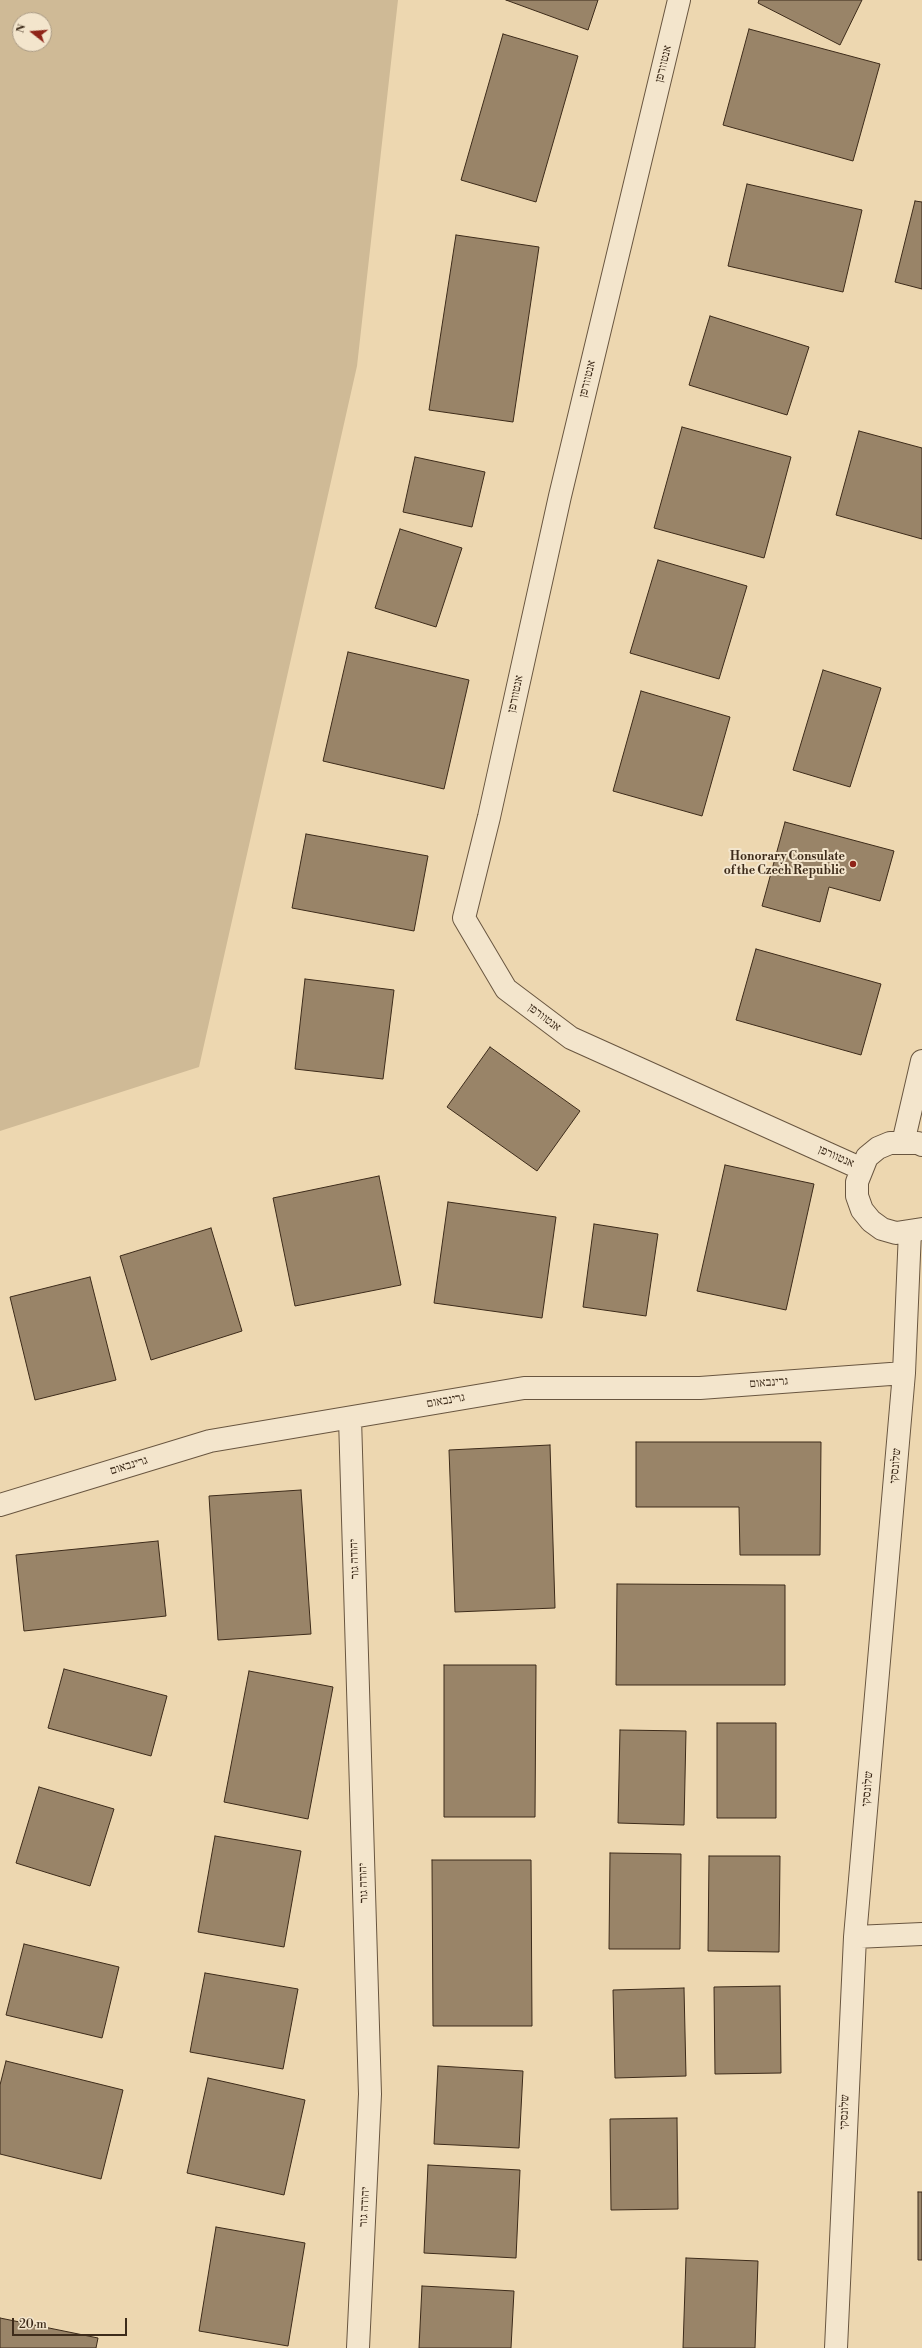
<!DOCTYPE html>
<html>
<head>
<meta charset="utf-8">
<style>
  body { margin:0 }
  #map { position:relative; width:922px; height:2348px; overflow:hidden; background:#edd7b0; font-family:"Libre Bodoni",serif }
  canvas { display:block }
  .north { position:absolute; left:12px; top:12px; width:40px; height:40px; box-sizing:border-box; background:#f3e5cc; border:1px solid #aa9b85; border-radius:50%; rotate:287deg; font-size:11px; font-weight:700; line-height:16px; text-align:center; color:#3d2b1a }
  .north::after { content:''; display:block; margin:auto; width:14px; height:18px; background:#8f2418; clip-path:polygon(50% 0,100% 100%,50% 72%,0 100%) }
  .scale { position:absolute; left:12px; top:2318px; width:115px; height:18px; box-sizing:border-box; border:2px solid #3d2b1a; border-top:0; padding-left:5px; font-size:12px; line-height:14px; white-space:nowrap; color:#3d2b1a; -webkit-text-stroke:3px #f3e5cc; paint-order:stroke }
</style>
</head>
<body>
<div id="map">
<canvas width="922" height="2348"></canvas>
<div class="north">N</div>
<div class="scale">20 m</div>
</div>
<script>
const context = document.querySelector('canvas').getContext('2d');
context.lineJoin = 'round';
function fillPath(path, color) { context.fillStyle = color; context.fill(path, 'evenodd'); }
const shape = rows => new Path2D(rows.map(r => 'M' + r).join(''));
function trace(path, color, width, dash) { context.strokeStyle = color; context.lineWidth = width; context.lineCap = dash ? 'butt' : 'round'; context.setLineDash(dash || []); context.stroke(path); }
function label(font, color, halo, rows, align = 'center') {
  context.font = font + ' "Libre Bodoni","Frank Ruhl Libre",serif'; context.lineWidth = 4; context.setLineDash([]); context.textBaseline = 'middle'; context.strokeStyle = halo; context.fillStyle = color; for (const [text, x, y, turn = 0] of rows) {
    context.save(); context.translate(x, y); context.rotate((+turn || 0) * Math.PI / 180); context.textAlign = isNaN(turn) ? turn : align; if (halo) context.strokeText(text, 0, 0); context.fillText(text, 0, 0); context.restore();
  }
}
fillPath(shape([
  [0,0,398,0,357,366,199,1067,0,1131],
  [20,20,44,20,44,44,20,44]
]), '#cfba96');
const building = shape([
  [506,0,598,0,588,30,506,0],
  [759,0,862,0,840,45,758,3,759,0],
  [749,29,880,64,853,161,723,125,749,29],
  [503,34,578,56,536,202,461,180,503,34],
  [747,184,862,210,843,292,728,266,747,184],
  [915,201,922,202,922,289,895,282,915,201],
  [456,235,539,247,513,422,429,410,456,235],
  [710,316,809,347,787,415,689,385,710,316],
  [682,427,791,457,764,558,654,528,682,427],
  [859,431,922,448,922,539,836,515,859,431],
  [415,457,485,472,472,527,403,512,415,457],
  [400,529,462,548,436,627,375,608,400,529],
  [658,560,747,586,719,679,630,653,658,560],
  [348,652,469,680,444,789,323,761,348,652],
  [823,670,881,688,850,787,793,770,823,670],
  [641,691,730,717,702,816,613,791,641,691],
  [785,822,894,851,880,901,829,887,820,922,762,906,785,822],
  [306,834,428,856,414,931,292,908,306,834],
  [756,949,881,984,861,1055,736,1020,756,949],
  [305,979,394,990,383,1079,295,1069,305,979],
  [490,1047,580,1111,537,1171,447,1107,490,1047],
  [725,1165,814,1184,786,1310,697,1291,725,1165],
  [379,1176,401,1285,295,1306,273,1198,379,1176],
  [448,1202,556,1217,542,1318,434,1303,448,1202],
  [594,1224,658,1234,646,1316,583,1307,594,1224],
  [211,1228,242,1331,151,1360,120,1256,211,1228],
  [90,1277,116,1380,35,1400,10,1297,90,1277],
  [636,1442,821,1442,820,1555,740,1555,739,1507,636,1507,636,1442],
  [550,1445,555,1608,455,1612,449,1450,550,1445],
  [301,1490,311,1634,218,1640,209,1496,301,1490],
  [158,1541,166,1616,24,1631,16,1555,158,1541],
  [617,1584,785,1585,785,1685,616,1685,617,1584],
  [444,1665,536,1665,535,1817,444,1817,444,1665],
  [64,1669,167,1696,151,1756,48,1728,64,1669],
  [249,1671,333,1687,308,1819,224,1802,249,1671],
  [717,1723,776,1723,776,1818,717,1818,717,1723],
  [620,1730,686,1731,684,1825,618,1823,620,1730],
  [39,1787,114,1809,90,1886,16,1863,39,1787],
  [215,1836,301,1851,284,1947,198,1932,215,1836],
  [610,1853,681,1854,680,1949,609,1949,610,1853],
  [709,1856,780,1856,779,1952,708,1951,709,1856],
  [432,1860,531,1860,532,2026,433,2026,432,1860],
  [24,1944,119,1967,102,2038,6,2015,24,1944],
  [205,1973,298,1989,283,2069,190,2052,205,1973],
  [780,1986,781,2073,715,2074,714,1987,780,1986],
  [684,1988,686,2076,615,2078,613,1990,684,1988],
  [6,2061,123,2090,101,2179,0,2154,0,2085,6,2061],
  [438,2066,523,2071,519,2148,434,2144,438,2066],
  [208,2078,305,2100,284,2195,187,2173,208,2078],
  [677,2118,678,2209,611,2210,610,2119,677,2118],
  [428,2165,520,2170,516,2258,424,2253,428,2165],
  [918,2192,922,2192,922,2260,918,2260,918,2192],
  [216,2227,305,2243,288,2346,199,2331,216,2227],
  [686,2258,758,2261,755,2348,683,2348,686,2258],
  [422,2286,514,2291,511,2348,419,2348,422,2286],
  [0,2318,98,2338,96,2348,0,2348,0,2318]
]);
fillPath(building, '#998468');
trace(building, '#3d2b1a', 1);
const minor = shape([
  [679,0,560,496,489,817,464,918,506,989,571,1038,862,1169],
  [903,1143,922,1061],
  [922,1145,918,1143,890,1143,878,1148,867,1157,857,1182,857,1196,862,1210,871,1221,882,1229,896,1233,922,1229],
  [350,1418,370,2094,358,2348],
  [0,1505,210,1441,524,1388,700,1388,904,1373],
  [855,1937,922,1934],
  [836,2348,855,1937,904,1373,910,1231]
]);
trace(minor, '#695640', 24);
trace(minor, '#f3e5cc', 22);
for (const [x, y, r, color] of [
  [853,864,4,"#8f2418"]
]) { const dot = new Path2D(); dot.arc(x, y, r, 0, 2 * Math.PI); context.fillStyle = color; context.fill(dot); trace(dot, '#f3e5cc', 1.5); }
label('12px', '#3d2b1a', '#f3e5cc', [
  ["אנטוורפן",664,64,-76],
  ["אנטוורפן",588,379,-76],
  ["אנטוורפן",516,694,-78],
  ["אנטוורפן",544,1018,37],
  ["אנטוורפן",836,1157,24],
  ["גרינבאום",769,1383,-4],
  ["גרינבאום",446,1401,-10],
  ["גרינבאום",129,1466,-17],
  ["שלונסקי",896,1466,-85],
  ["יהודה גור",355,1559,-92],
  ["שלונסקי",868,1789,-85],
  ["יהודה גור",364,1883,-92],
  ["שלונסקי",845,2112,-88],
  ["יהודה גור",365,2207,-87]
]);
label('bold 12px', '#3d2b1a', '#f3e5cc', [
  ["Honorary Consulate",845,857],
  ["of the Czech Republic",845,871]
], 'right');
</script>
</body>
</html>
